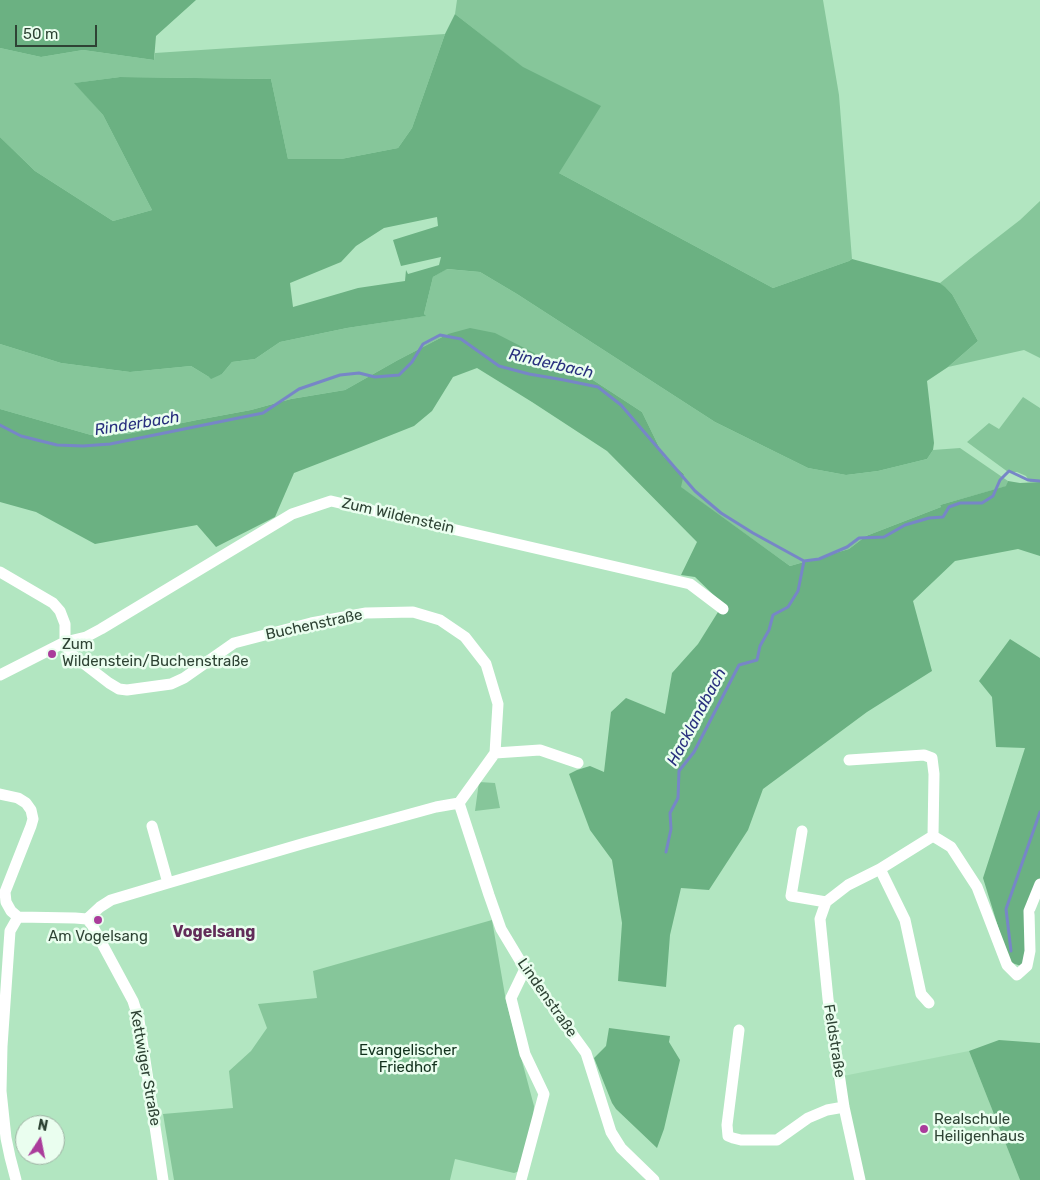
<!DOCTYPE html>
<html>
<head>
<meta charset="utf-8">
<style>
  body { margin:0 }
  #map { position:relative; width:1040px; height:1180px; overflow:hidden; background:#b2e6c1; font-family:Rubik,sans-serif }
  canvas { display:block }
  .north { position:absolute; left:15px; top:1115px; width:50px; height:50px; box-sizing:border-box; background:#eafeef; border:1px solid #9fb3a4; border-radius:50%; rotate:11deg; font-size:14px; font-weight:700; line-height:20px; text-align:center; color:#2e4334 }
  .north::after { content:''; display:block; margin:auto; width:18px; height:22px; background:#aa3c9b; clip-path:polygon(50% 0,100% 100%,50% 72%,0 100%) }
  .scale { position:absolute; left:15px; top:25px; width:82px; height:22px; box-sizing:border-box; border:2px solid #2e4334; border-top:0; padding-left:6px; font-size:15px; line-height:18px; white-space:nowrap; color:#2e4334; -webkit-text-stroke:4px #eafeef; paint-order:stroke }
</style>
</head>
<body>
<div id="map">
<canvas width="1040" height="1180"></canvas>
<div class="north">N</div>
<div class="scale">50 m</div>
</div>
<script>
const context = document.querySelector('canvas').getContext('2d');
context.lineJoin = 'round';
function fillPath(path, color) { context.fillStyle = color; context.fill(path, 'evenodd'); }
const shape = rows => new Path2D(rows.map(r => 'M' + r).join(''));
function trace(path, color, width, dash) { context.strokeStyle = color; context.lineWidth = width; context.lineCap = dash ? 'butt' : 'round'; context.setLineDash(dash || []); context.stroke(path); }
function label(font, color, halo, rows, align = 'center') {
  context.font = font + ' Rubik,sans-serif'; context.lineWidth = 5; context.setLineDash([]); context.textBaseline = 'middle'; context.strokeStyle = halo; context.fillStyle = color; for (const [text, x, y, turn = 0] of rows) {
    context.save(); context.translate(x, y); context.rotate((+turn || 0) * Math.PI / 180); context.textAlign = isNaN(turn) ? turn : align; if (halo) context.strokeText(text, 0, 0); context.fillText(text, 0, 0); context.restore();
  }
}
fillPath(shape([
  [969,1051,1020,1180,865,1180,833,1078]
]), '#a2dbb2');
fillPath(shape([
  [457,0,823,0,839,95,852,259,849,261,773,288,559,173,521,66,455,14],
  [445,34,412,128,398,148,341,159,288,159,271,79,120,77,75,83,103,115,152,210,113,221,35,171,0,137,0,48,41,57,83,50,154,60,155,53],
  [1040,201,1040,358,1024,350,948,367,978,341,952,294,940,283,971,258,1020,220],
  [446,269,480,272,517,294,715,422,808,468,846,475,878,471,927,459,933,450,960,448,1008,481,1007,486,940,505,941,507,866,536,849,549,790,566,680,487,684,474,664,457,642,412,573,367,536,354,448,334,398,360,345,390,291,399,251,410,197,420,127,434,91,435,0,409,0,344,61,363,130,372,191,366,209,377,222,374,232,362,255,359,280,342,347,328,425,316,424,314,433,277],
  [1023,397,1040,408,1040,482,1030,482,1026,476,1017,472,1008,472,967,442,989,423,999,429],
  [479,782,495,783,500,808,475,811],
  [492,920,506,1001,534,1106,533,1121,523,1170,514,1173,455,1159,450,1180,174,1180,163,1114,233,1108,229,1071,251,1051,267,1028,258,1004,317,998,313,971]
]), '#86c69a');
fillPath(shape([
  [0,0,196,0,156,36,154,60,83,50,41,57,0,48],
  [455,14,523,67,601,106,559,173,773,288,849,261,852,259,940,283,945,287,952,294,978,341,948,367,927,381,934,443,933,450,927,459,878,471,846,475,808,468,715,422,517,294,480,272,447,269,433,277,424,314,426,316,347,328,280,342,255,359,232,362,222,374,211,379,209,377,191,366,130,372,61,363,0,344,0,137,35,171,113,221,152,210,103,115,74,83,120,77,271,79,288,159,341,159,398,148,412,128,445,34],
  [437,217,438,226,393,240,401,266,441,257,439,265,408,274,406,270,405,281,358,288,293,307,290,283,341,262,356,246,384,228],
  [470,328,495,333,536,354,573,367,642,412,664,457,684,474,681,487,790,566,849,549,866,536,941,507,940,505,1006,486,1008,481,1020,483,1040,482,1040,556,1018,549,955,561,913,601,932,671,867,712,763,789,748,830,709,890,681,888,670,935,666,987,618,981,622,923,612,860,590,830,569,774,577,770,590,766,604,772,611,712,626,698,665,714,672,673,698,644,723,604,695,577,681,575,697,542,607,451,532,402,477,368,453,377,432,411,414,426,351,451,294,473,275,517,216,547,197,525,95,544,36,512,0,502,0,409,91,435,127,434,197,420,251,410,291,399,345,390,398,360,448,334],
  [1010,639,1040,658,1040,884,1024,967,1009,962,983,878,1025,748,996,747,992,697,979,681],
  [609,1028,670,1036,669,1042,680,1060,664,1129,657,1148,616,1109,612,1103,594,1058,606,1046],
  [999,1040,1040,1043,1040,1180,1020,1180,969,1051]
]), '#6bb182');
trace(shape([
  [0,425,21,436,57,445,83,446,110,444,263,413,299,389,340,375,359,373,375,377,399,375,412,362,423,344,440,335,461,339,499,366,529,374,564,380,598,387,621,405,695,491,721,513,753,533,804,561,819,559,847,547,859,538,884,537,905,525,929,518,943,517,949,507,960,503,982,503,993,496,1000,480,1009,471,1028,480,1040,481],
  [666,852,671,829,670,813,678,798,679,771,694,752,739,665,757,660,760,646,769,630,773,615,788,607,798,591,804,561],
  [1011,951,1006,909,1040,812]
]), '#7786c7', 3);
trace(shape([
  [0,572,53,603,60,611,65,624,65,642,70,653,109,683,119,689,127,690,171,684,184,678,234,643,311,623,366,613,413,612,440,620,465,637,486,664,498,704,495,753,459,803],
  [0,675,65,642,86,637,101,629,292,514,331,501,690,584,723,609],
  [495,753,540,750,578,763],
  [849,760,924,755,932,758,934,774,933,836],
  [0,794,18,798,26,803,31,810,33,819,31,826,5,892,6,902,11,911,18,917,75,918,87,919,92,925,133,1001,139,1020,163,1180],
  [459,803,489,895,501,929,525,969,586,1053,611,1132,621,1148,654,1180],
  [152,826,168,883,305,843,436,807,459,803],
  [802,831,791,896,826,902],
  [880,869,905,920,921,994,929,1003],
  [87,919,100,907,111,900,168,883],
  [739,1030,727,1125,728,1136,733,1138,741,1140,777,1140,808,1118,827,1110,844,1107],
  [16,1180,10,1157,6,1138,1,1091,2,1046,10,931,18,917],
  [521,1180,544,1094,525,1054,511,998,525,969],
  [860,1180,844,1107,828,999,820,919,826,902,848,885,880,869,933,836,951,847,977,887,1007,965,1017,975,1027,966,1030,951,1029,911,1040,884]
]), '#fff', 11);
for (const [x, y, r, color] of [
  [52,654,5,"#aa3c9b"],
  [98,920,5,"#aa3c9b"],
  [924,1129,5,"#aa3c9b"]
]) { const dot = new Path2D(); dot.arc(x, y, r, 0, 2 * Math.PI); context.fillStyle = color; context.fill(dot); trace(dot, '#eafeef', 2); }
label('15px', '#2e4334', '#eafeef', [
  ["Zum Wildenstein",398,516,13],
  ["Buchenstraße",314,625,-12],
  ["Lindenstraße",547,998,55],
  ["Feldstraße",834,1041,81],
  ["Kettwiger Straße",145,1068,80]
]);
label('15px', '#2e4334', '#eafeef', [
  ["Zum",62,645],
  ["Wildenstein/Buchenstraße",62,662],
  ["Am Vogelsang",98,937,"center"],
  ["Realschule",934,1120],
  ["Heiligenhaus",934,1137]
], 'left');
label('15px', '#12311d', '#eafeef', [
  ["Evangelischer",408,1051],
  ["Friedhof",408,1068]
]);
label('italic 16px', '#29307e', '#eafeef', [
  ["Rinderbach",551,364,13],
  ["Rinderbach",137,424,-9],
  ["Hacklandbach",697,717,-62]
]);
label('bold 16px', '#622c59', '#eafeef', [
  ["Vogelsang",214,932]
]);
</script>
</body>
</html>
